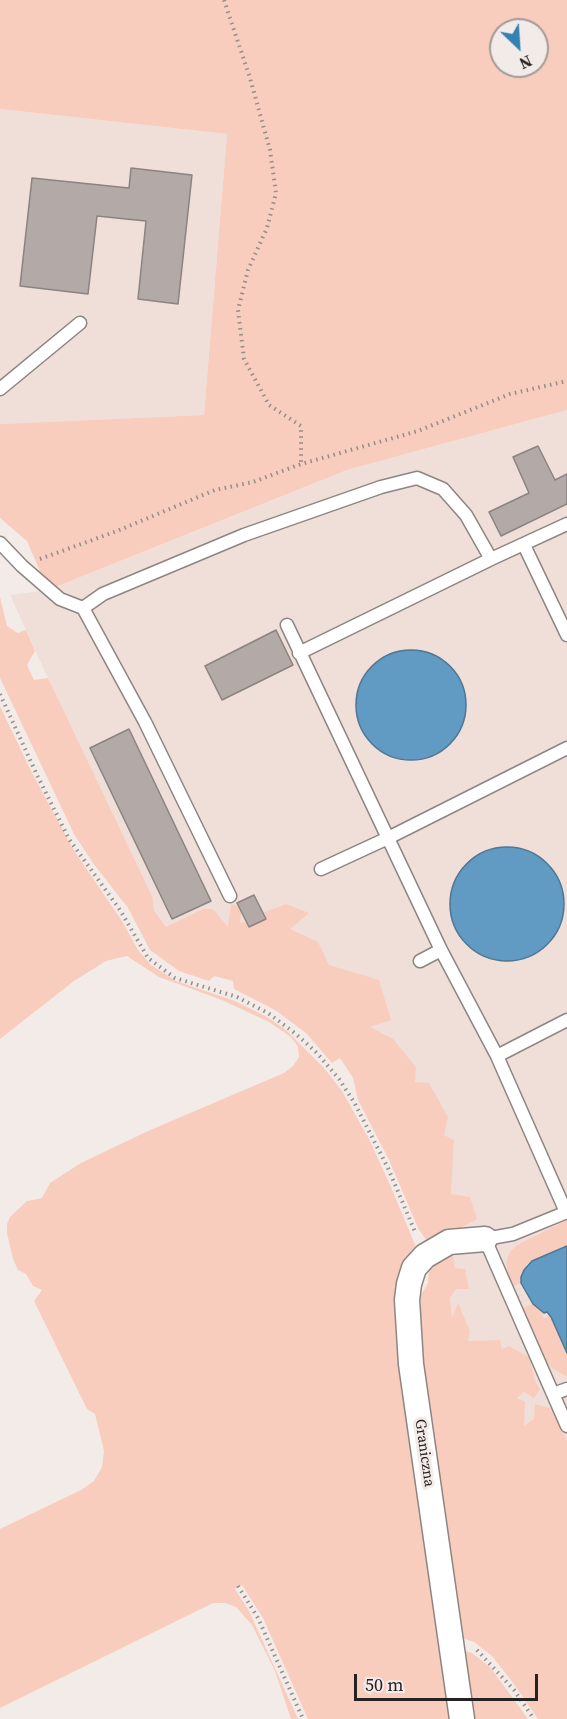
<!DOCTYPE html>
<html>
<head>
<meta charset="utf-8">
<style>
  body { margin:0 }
  #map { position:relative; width:567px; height:1719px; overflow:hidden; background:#f3ebe8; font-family:"Source Serif 4",serif }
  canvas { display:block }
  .north { position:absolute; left:489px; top:18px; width:60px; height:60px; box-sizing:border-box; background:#f3ebe8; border:2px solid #a19b98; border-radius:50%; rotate:155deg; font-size:16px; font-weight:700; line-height:24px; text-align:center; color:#262221 }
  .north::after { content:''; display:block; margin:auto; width:21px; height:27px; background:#3282b4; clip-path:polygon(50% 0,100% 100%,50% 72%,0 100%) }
  .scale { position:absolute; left:354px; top:1674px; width:184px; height:27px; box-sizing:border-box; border:3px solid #262221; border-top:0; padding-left:8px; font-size:18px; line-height:21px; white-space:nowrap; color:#262221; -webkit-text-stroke:4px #f3ebe8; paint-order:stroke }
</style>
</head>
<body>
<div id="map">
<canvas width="567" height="1719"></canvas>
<div class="north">N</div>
<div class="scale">50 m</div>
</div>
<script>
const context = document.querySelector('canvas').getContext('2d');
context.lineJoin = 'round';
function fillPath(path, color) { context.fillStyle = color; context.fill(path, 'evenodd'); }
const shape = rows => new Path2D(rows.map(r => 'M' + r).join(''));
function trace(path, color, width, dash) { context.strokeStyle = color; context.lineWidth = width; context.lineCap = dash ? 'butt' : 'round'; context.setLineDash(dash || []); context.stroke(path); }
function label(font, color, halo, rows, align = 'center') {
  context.font = font + ' "Source Serif 4",serif'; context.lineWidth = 6; context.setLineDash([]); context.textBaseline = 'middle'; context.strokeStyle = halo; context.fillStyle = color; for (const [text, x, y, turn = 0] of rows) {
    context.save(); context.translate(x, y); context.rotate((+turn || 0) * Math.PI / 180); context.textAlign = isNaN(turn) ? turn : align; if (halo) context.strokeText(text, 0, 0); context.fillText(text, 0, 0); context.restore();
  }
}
fillPath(shape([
  [0,109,227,134,204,415,0,424],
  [567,410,567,1550,500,1404,446,1427,435,1297,454,1254,369,1062,166,927,154,909,153,898,68,722,10,595,48,590,347,470]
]), '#f0dfd9');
fillPath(shape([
  [0,0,567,0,567,410,347,470,48,590,27,541,0,518,0,424,204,415,227,134,0,109],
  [501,30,537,30,537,66,501,66],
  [0,597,7,626,18,633,26,630,35,651,27,665,34,680,48,678,153,898,154,910,166,927,203,909,213,909,228,927,231,904,242,907,240,922,251,923,257,915,286,904,309,913,290,929,318,942,329,965,379,980,391,1020,370,1027,393,1039,416,1067,415,1082,429,1083,448,1117,444,1135,454,1140,451,1194,470,1197,477,1219,432,1243,428,1243,418,1228,389,1160,358,1100,353,1078,340,1058,332,1063,306,1033,275,1010,234,989,233,981,214,976,209,981,179,971,150,950,128,908,93,863,74,834,0,678],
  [0,706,31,771,73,849,122,921,138,950,151,965,176,981,235,1001,267,1017,286,1030,324,1068,342,1091,369,1139,391,1187,416,1247,415,1251,406,1259,401,1268,399,1281,453,1719,308,1719,263,1618,242,1585,235,1589,249,1611,298,1719,291,1719,275,1671,252,1625,236,1607,225,1603,213,1603,0,1708,0,1529,81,1490,94,1481,102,1467,104,1451,95,1414,87,1409,34,1301,42,1290,33,1286,26,1274,18,1270,13,1259,7,1233,7,1224,10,1217,27,1201,42,1198,50,1183,81,1163,148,1131,284,1073,293,1066,299,1057,298,1047,291,1037,269,1022,222,1000,159,977,127,956,106,961,74,981,0,1039],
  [567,1220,567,1246,532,1261,527,1264,521,1277,521,1283,513,1286,515,1290,524,1287,515,1291,517,1296,527,1294,518,1297,520,1302,530,1299,520,1303,522,1308,533,1304,544,1313,542,1315,544,1318,549,1316,551,1317,567,1353,567,1377,552,1368,544,1359,510,1280,506,1264,509,1253,517,1245],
  [452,1249,455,1268,465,1269,469,1289,456,1289,450,1298,452,1318,458,1303,470,1331,468,1341,500,1340,502,1349,509,1346,529,1357,535,1381,540,1389,534,1398,524,1392,517,1398,525,1402,524,1426,534,1419,535,1404,553,1409,567,1441,567,1719,538,1719,511,1680,492,1656,474,1642,462,1638,431,1415,419,1336,421,1328,421,1295,428,1283,429,1266],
  [465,1651,472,1653,490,1667,528,1719,472,1719]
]), '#f9cdbd');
const water = shape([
  '356 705a55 55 0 1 1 110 0a55 55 0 1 1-110 0Z',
  '450 904a57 57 0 1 1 114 0a57 57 0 1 1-114 0Z',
  [567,1246,567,1353,551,1317,547,1312,544,1313,533,1304,521,1283,521,1277,524,1270,532,1261,567,1246]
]);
fillPath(water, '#619ac2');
trace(water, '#4f7692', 1.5);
const building = shape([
  [131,168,192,175,178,304,138,299,146,221,126,219,97,216,88,294,20,286,32,178,129,188,131,168],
  [538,446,555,480,567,474,567,504,501,536,489,512,529,493,513,457,538,446],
  [276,630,293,665,222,700,205,666,276,630],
  [129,729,211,901,172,919,90,748,129,729],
  [254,895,266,919,249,927,237,903,254,895]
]);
fillPath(building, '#b3aaa7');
trace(building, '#8b8381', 1.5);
const service = shape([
  [0,389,80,323],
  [0,543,22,566,60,599,83,608,145,722,230,896],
  [524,545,567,635],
  [83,608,103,594,244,535,381,487,417,478,443,489,466,515,491,559],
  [287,625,441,950,497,1056,566,1212],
  [299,653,491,559,567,524],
  [321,869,388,838,567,748],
  [420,961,441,950],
  [497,1056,567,1020],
  [567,1212,513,1234,485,1239,567,1426],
  [553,1394,567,1389]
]);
const minor = shape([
  [462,1719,411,1364,407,1300,409,1284,414,1268,425,1256,449,1242,485,1239]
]);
trace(service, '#8d8582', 15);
trace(minor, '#8d8582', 27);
trace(shape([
  [224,0,250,78,270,150,276,193,267,228,248,270,238,310,244,359,269,405,301,426,301,464],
  [40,559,117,531,215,490,253,482,301,464,418,431,510,394,567,381],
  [0,694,37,775,69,839,120,910,148,958,175,978,237,997,268,1013,296,1034,317,1053,339,1079,354,1102,388,1168,416,1234],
  [238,1586,258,1618,303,1719],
  [477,1650,514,1690,534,1719]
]), '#938d8b', 4, [1.5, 4.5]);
trace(service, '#fff', 12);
trace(minor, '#fff', 24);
label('15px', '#262221', '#f3ebe8', [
  ["Graniczna",424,1453,82]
]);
</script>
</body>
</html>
